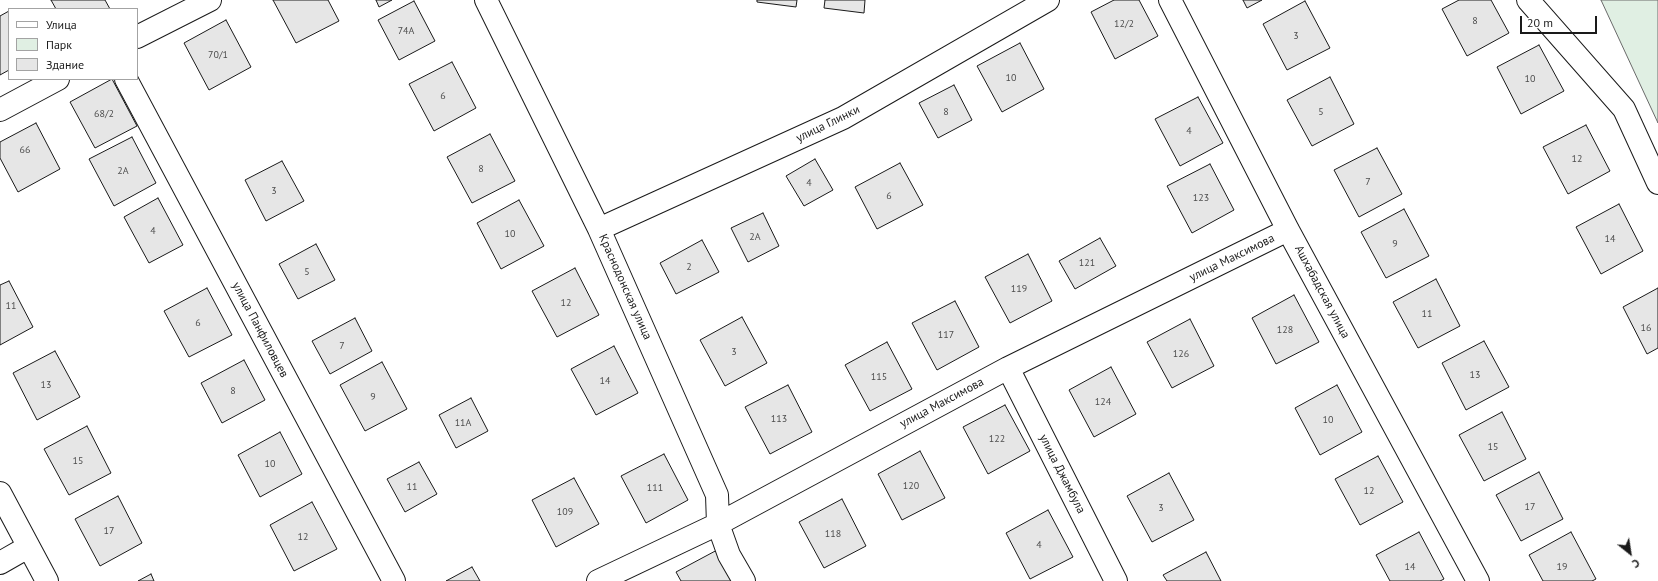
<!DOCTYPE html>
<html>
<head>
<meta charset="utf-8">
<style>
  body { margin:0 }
  #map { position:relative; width:1658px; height:581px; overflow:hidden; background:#fff; font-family:"PT Sans",sans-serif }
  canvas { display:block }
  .legend { position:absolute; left:8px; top:8px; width:130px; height:72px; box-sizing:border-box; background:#fff; border:1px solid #a3a3a3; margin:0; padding:5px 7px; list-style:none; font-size:12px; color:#1a1a1a }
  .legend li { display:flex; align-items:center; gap:8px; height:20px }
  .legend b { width:20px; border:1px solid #a3a3a3 }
  .north { position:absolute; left:1610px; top:533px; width:40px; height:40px; -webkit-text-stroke:3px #fff; paint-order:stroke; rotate:150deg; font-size:11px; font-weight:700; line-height:16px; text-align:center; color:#1a1a1a }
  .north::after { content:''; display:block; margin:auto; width:14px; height:18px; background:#1a1a1a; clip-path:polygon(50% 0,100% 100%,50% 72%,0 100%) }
  .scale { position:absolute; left:1520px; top:16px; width:77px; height:18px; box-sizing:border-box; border:2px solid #1a1a1a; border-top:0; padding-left:5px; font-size:12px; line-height:14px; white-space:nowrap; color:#1a1a1a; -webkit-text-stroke:3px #fff; paint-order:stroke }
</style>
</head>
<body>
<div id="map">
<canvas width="1658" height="581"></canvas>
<ul class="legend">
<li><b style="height:5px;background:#fff"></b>Улица</li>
<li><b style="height:11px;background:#e0efe3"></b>Парк</li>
<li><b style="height:11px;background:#e6e6e6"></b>Здание</li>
</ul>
<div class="north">С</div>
<div class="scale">20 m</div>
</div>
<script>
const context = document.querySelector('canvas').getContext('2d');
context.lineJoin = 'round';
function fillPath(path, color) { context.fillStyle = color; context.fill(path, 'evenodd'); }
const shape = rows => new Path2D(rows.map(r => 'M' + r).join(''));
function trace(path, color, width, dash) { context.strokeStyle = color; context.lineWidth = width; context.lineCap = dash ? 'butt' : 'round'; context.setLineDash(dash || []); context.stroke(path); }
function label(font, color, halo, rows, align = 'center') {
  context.font = font + ' "PT Sans",sans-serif'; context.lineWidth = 3; context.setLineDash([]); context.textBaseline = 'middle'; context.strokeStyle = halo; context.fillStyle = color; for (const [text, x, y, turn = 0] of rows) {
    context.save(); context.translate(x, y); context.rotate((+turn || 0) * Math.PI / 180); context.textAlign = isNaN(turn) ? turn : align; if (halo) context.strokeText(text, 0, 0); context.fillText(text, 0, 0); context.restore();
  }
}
const green = shape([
  [1601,0,1658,0,1658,123,1601,0]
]);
fillPath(green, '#e0efe3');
trace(green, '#6a6a6a', 1);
const building = shape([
  [51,0,105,0,110,9,56,9,51,0],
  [273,0,328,0,339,21,296,43,273,0],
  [376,0,392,0,379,7,376,0],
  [757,0,797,0,796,7,757,2,757,0],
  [825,0,865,0,864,13,824,8,825,0],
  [1114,0,1139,0,1158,36,1115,59,1091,12,1114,0],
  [1243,0,1262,0,1247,8,1243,0],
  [1459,0,1491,0,1509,33,1467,56,1442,9,1459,0],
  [414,1,435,41,399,60,378,20,414,1],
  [1305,1,1330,48,1287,70,1263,24,1305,1],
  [9,11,9,70,0,75,0,16,9,11],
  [226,20,251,67,209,90,184,43,226,20],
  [1020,43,1044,89,1002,112,977,66,1020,43],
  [1539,45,1564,91,1521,114,1497,67,1539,45],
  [452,62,476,108,434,131,409,84,452,62],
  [1330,77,1354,124,1312,146,1287,100,1330,77],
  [112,79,137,126,95,148,70,102,112,79],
  [954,85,972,120,938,138,919,103,954,85],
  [1198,97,1223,143,1180,166,1155,119,1198,97],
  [36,123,60,169,18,192,0,158,0,142,36,123],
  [1586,125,1610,171,1568,194,1543,147,1586,125],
  [490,134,515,181,472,203,447,157,490,134],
  [132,137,156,183,114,206,89,159,132,137],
  [1377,148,1402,194,1359,217,1334,170,1377,148],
  [815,159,833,190,804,206,786,176,815,159],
  [282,161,304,201,266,221,245,180,282,161],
  [900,163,923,205,877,229,855,187,900,163],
  [1210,164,1234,210,1192,233,1167,186,1210,164],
  [158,198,183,245,149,263,124,217,158,198],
  [519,200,544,246,501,269,477,223,519,200],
  [1619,204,1643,251,1601,274,1576,227,1619,204],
  [1404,209,1429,256,1386,278,1361,232,1404,209],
  [763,213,779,246,748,262,731,228,763,213],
  [1100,238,1116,266,1075,289,1059,261,1100,238],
  [702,240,719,272,676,294,660,263,702,240],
  [316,244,335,280,298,299,279,264,316,244],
  [1028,254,1052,301,1010,323,985,277,1028,254],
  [575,268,599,315,557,337,532,291,575,268],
  [1436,279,1460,326,1418,348,1393,302,1436,279],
  [9,281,33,327,0,345,0,285,9,281],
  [207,288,232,335,189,357,164,311,207,288],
  [1658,288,1658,348,1647,354,1623,307,1658,288],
  [1294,295,1319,342,1276,364,1252,318,1294,295],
  [955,301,979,347,937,370,912,323,955,301],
  [742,317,767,363,725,386,700,340,742,317],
  [355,318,372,351,330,374,312,341,355,318],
  [1190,319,1214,366,1172,388,1147,342,1190,319],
  [1484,341,1509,387,1466,410,1442,363,1484,341],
  [887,342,912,389,870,411,845,365,887,342],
  [614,346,638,393,596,415,571,369,614,346],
  [55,351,80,397,37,420,13,373,55,351],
  [244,360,265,400,222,423,201,383,244,360],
  [382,362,407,409,365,431,340,385,382,362],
  [1111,367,1136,414,1094,437,1069,390,1111,367],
  [788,385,812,432,770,454,745,407,788,385],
  [1337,385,1362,432,1320,455,1295,408,1337,385],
  [471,398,488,431,456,448,439,415,471,398],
  [1005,405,1030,451,988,474,963,427,1005,405],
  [1502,412,1526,459,1484,481,1459,435,1502,412],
  [87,426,111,473,69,495,44,449,87,426],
  [280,432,302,474,260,497,238,455,280,432],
  [920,451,945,498,902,520,878,474,920,451],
  [664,454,688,500,646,523,621,476,664,454],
  [1378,456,1403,502,1360,525,1335,479,1378,456],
  [419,462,437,494,405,512,387,479,419,462],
  [1539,472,1563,519,1521,541,1496,495,1539,472],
  [1169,473,1194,520,1152,542,1127,496,1169,473],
  [574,478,599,524,556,547,532,500,574,478],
  [118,496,142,543,100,566,75,519,118,496],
  [842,499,866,546,824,568,799,522,842,499],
  [312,502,337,549,294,571,270,525,312,502],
  [1048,510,1073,557,1030,579,1006,533,1048,510],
  [1419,532,1444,579,1440,581,1390,581,1376,555,1419,532],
  [1571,532,1596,579,1592,581,1543,581,1529,555,1571,532],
  [719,549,736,581,681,581,676,572,719,549],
  [1206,552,1221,581,1167,581,1163,575,1206,552],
  [472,567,480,581,446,581,472,567],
  [151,574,154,581,138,581,151,574]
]);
fillPath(building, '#e6e6e6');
trace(building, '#1a1a1a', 1);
const street = shape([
  [486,0,599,229,717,495,718,524,729,555,744,581],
  [1170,0,1288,230,1478,581],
  [1528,0,1624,109,1658,183],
  [137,37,210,0],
  [126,79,394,581],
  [0,110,58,79],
  [599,229,843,118,1048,0],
  [1008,368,1116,581],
  [0,493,47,581],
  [0,563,28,547],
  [598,581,718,524,1008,368,1288,230]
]);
trace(street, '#1a1a1a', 24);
trace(street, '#fff', 22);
label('10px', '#4d4d4d', null, [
  ["8",1475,21],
  ["12/2",1124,24],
  ["74А",406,31],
  ["3",1296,36],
  ["70/1",218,55],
  ["10",1011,78],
  ["10",1530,79],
  ["6",443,96],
  ["8",946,112],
  ["5",1321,112],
  ["68/2",104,114],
  ["4",1189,131],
  ["66",25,150],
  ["12",1577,159],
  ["8",481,169],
  ["2А",123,171],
  ["7",1368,182],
  ["4",809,183],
  ["3",274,191],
  ["6",889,196],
  ["123",1201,198],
  ["4",153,231],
  ["10",510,234],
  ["2А",755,237],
  ["14",1610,239],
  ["9",1395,244],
  ["121",1087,263],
  ["2",689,267],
  ["5",307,272],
  ["119",1019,289],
  ["12",566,303],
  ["11",11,306],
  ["11",1427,314],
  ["6",198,323],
  ["16",1646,328],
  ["128",1285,330],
  ["117",946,335],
  ["7",342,346],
  ["3",734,352],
  ["126",1181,354],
  ["13",1475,375],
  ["115",879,377],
  ["14",605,381],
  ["13",46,385],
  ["8",233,391],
  ["9",373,397],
  ["124",1103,402],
  ["113",779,419],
  ["10",1328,420],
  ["11А",463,423],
  ["122",997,439],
  ["15",1493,447],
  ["15",78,461],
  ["10",270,464],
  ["120",911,486],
  ["11",412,487],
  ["111",655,488],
  ["12",1369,491],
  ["17",1530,507],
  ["3",1161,508],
  ["109",565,512],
  ["17",109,531],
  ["118",833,534],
  ["12",303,537],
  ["4",1039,545],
  ["14",1410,567],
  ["19",1562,567]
]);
label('12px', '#1a1a1a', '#fff', [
  ["улица Глинки",828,124,-26],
  ["улица Максимова",1232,258,-26],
  ["Краснодонская улица",625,287,66],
  ["Ашхабадская улица",1322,292,62],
  ["улица Панфиловцев",260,330,62],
  ["улица Максимова",942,403,-28],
  ["улица Джамбула",1062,474,63]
]);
</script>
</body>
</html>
